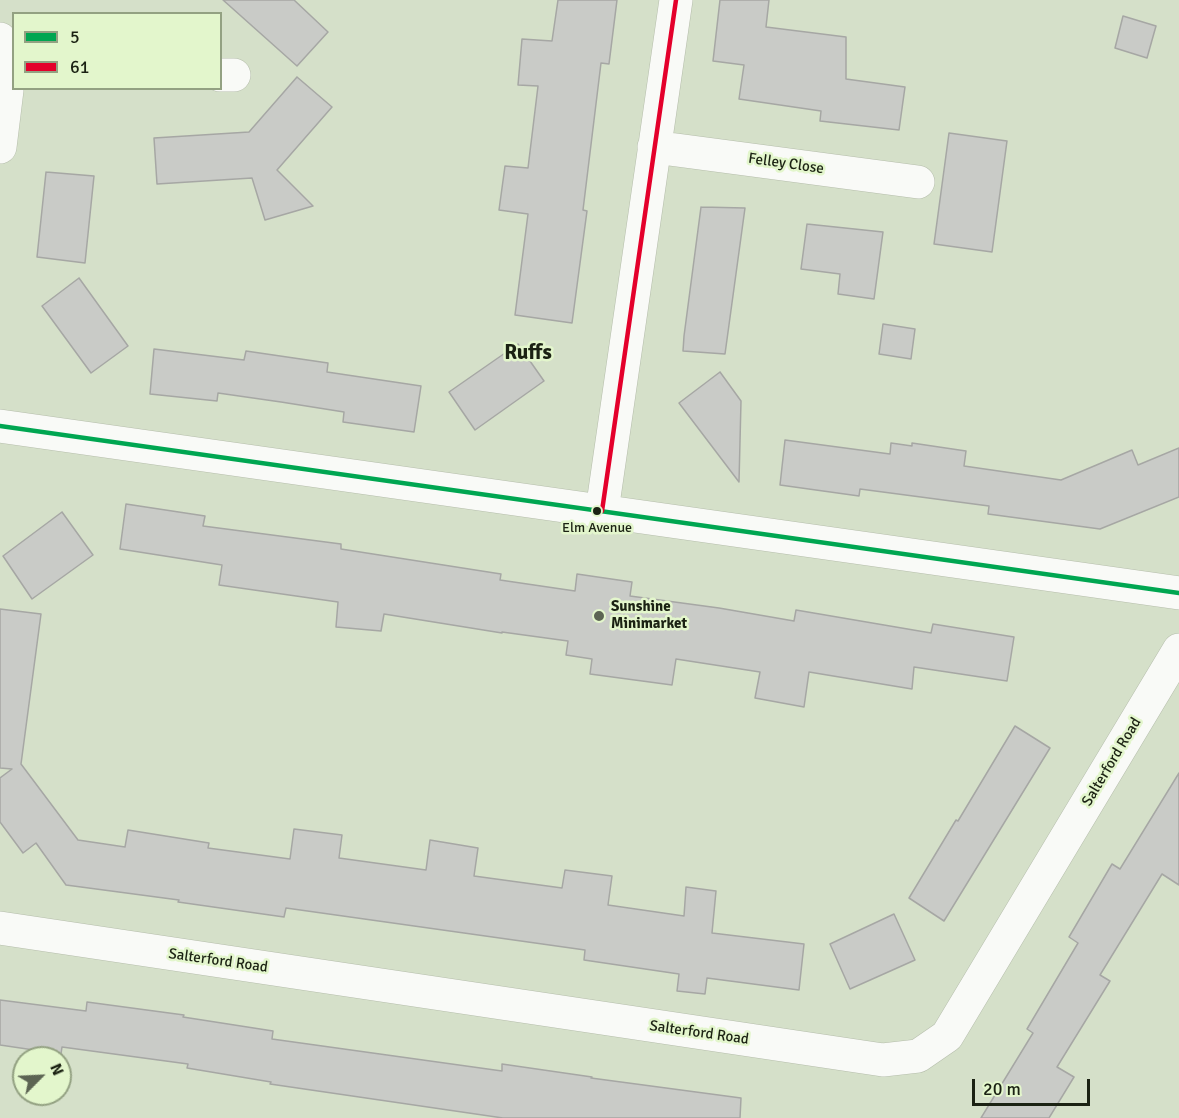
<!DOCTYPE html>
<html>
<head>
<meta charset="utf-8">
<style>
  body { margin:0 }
  #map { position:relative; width:1179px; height:1118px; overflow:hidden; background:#d5e0c9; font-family:Signika,sans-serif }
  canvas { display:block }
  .legend { position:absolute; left:12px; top:12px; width:210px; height:78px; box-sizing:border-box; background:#e3f6cc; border:2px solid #93a182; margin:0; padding:8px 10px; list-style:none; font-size:18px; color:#1b2213 }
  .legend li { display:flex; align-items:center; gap:12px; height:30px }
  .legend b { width:30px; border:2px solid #93a182 }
  .north { position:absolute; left:12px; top:1046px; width:60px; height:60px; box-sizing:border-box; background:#e3f6cc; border:2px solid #93a182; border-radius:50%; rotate:66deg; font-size:16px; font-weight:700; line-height:24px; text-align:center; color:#1b2213 }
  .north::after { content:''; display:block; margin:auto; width:21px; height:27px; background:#5c6453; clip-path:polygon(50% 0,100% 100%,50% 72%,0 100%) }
  .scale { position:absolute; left:972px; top:1079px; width:118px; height:27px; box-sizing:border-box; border:3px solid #1b2213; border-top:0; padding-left:8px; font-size:18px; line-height:21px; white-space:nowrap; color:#1b2213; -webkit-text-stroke:4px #e3f6cc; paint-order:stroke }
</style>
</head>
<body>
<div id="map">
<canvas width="1179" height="1118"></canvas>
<ul class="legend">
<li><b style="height:8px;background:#00a651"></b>5</li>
<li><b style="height:8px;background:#e4002b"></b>61</li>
</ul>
<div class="north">N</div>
<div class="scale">20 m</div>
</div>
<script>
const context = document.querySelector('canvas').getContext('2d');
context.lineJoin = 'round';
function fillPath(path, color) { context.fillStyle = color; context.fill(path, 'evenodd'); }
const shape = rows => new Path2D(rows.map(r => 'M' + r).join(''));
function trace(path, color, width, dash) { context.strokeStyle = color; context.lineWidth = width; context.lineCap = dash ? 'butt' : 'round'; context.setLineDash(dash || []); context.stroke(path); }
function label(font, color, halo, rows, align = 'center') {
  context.font = font + ' Signika,sans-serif'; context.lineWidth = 5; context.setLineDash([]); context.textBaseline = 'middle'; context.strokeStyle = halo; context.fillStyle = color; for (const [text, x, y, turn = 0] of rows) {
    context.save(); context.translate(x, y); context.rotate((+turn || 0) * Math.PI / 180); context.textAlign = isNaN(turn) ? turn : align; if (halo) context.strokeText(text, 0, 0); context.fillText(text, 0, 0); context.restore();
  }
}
const building = shape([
  [223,0,294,0,328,32,297,66,223,0],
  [558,0,617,0,609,64,601,63,583,210,587,211,572,323,515,315,528,214,499,210,505,166,528,168,538,86,518,85,522,39,552,41,558,0],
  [720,0,769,0,766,27,846,37,846,79,905,87,899,130,820,121,821,111,739,99,744,65,713,61,720,0],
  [1123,16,1156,26,1147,58,1115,48,1123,16],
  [297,77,332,107,277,170,313,206,265,220,252,178,157,184,154,138,249,132,297,77],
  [949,133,1007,141,992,252,934,244,949,133],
  [46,172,94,176,85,263,37,257,46,172],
  [701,207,745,208,725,354,683,351,684,336,701,207],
  [807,224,883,232,874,299,838,294,840,274,801,269,807,224],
  [79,278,128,346,91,373,42,306,79,278],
  [883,324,915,329,911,359,879,354,883,324],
  [518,344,544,381,475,430,449,392,518,344],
  [154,349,244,360,246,351,328,363,327,372,421,386,414,432,343,422,344,412,281,402,218,393,217,401,150,394,154,349],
  [720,372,741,401,739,482,679,403,720,372],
  [785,440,890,454,891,443,912,446,912,443,966,451,964,466,1061,480,1132,450,1138,465,1179,448,1179,497,1100,529,988,514,989,506,860,489,859,496,780,485,785,440],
  [126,504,205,516,203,526,341,544,341,549,501,574,500,580,575,591,577,574,632,582,630,596,719,608,794,621,796,610,931,633,933,624,1014,637,1007,681,914,667,912,689,809,672,804,707,755,698,760,672,676,659,672,685,590,674,592,659,566,655,568,641,502,632,502,633,384,614,381,631,336,627,338,602,219,585,222,565,120,549,126,504],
  [62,512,93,555,32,599,3,556,62,512],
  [0,609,41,614,21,764,78,840,125,847,128,830,209,843,208,848,290,859,294,829,342,835,339,858,426,870,430,840,478,848,474,876,562,888,565,870,612,876,608,905,684,916,686,887,716,891,712,933,804,944,799,990,707,978,705,994,677,991,679,974,584,960,585,950,286,908,284,917,178,902,179,900,66,885,36,843,23,853,0,822,0,778,12,769,0,768,0,609],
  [1015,726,1050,748,944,921,909,898,956,820,958,821,1015,726],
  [1179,773,1179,885,1162,874,1100,975,1110,981,1057,1067,1074,1077,1049,1118,981,1118,1033,1033,1027,1029,1078,943,1069,937,1112,864,1120,869,1179,773],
  [894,914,915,960,850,989,830,944,894,914],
  [0,1000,86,1011,87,1002,184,1015,183,1017,273,1031,272,1039,502,1071,502,1064,592,1077,591,1078,741,1098,740,1118,503,1118,270,1084,271,1082,187,1068,188,1064,62,1047,61,1054,0,1045,0,1000]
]);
fillPath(building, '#c9cbc7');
trace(building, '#a6a7a4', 1.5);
const street = shape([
  [0,39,4,59,7,90,0,147],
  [220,75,234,75],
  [654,147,918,182],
  [0,426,1179,593],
  [602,511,676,0],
  [0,928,883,1060,918,1056,947,1036,1179,650]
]);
trace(street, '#b5bdab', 34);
trace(street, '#f9faf7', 33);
trace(shape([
  [0,426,1179,593]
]), '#00a651', 4.5);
trace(shape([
  [602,511,676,0]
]), '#e4002b', 4.5);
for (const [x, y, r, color] of [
  [597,511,5,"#1b2213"],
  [599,616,6,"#5c6453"]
]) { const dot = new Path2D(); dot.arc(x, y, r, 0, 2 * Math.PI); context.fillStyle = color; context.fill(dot); trace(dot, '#e3f6cc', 2); }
label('14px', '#1b2213', '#e3f6cc', [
  ["Elm Avenue",597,528]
]);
label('15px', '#1b2213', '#e3f6cc', [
  ["Felley Close",786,164,8],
  ["Salterford Road",1112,762,-59],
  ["Salterford Road",218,961,8],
  ["Salterford Road",699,1033,8]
]);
label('bold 15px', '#1b2213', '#e3f6cc', [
  ["Sunshine",611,607],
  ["Minimarket",611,624]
], 'left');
label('bold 21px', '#1b2213', '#e3f6cc', [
  ["Ruffs",528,353]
]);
</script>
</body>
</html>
